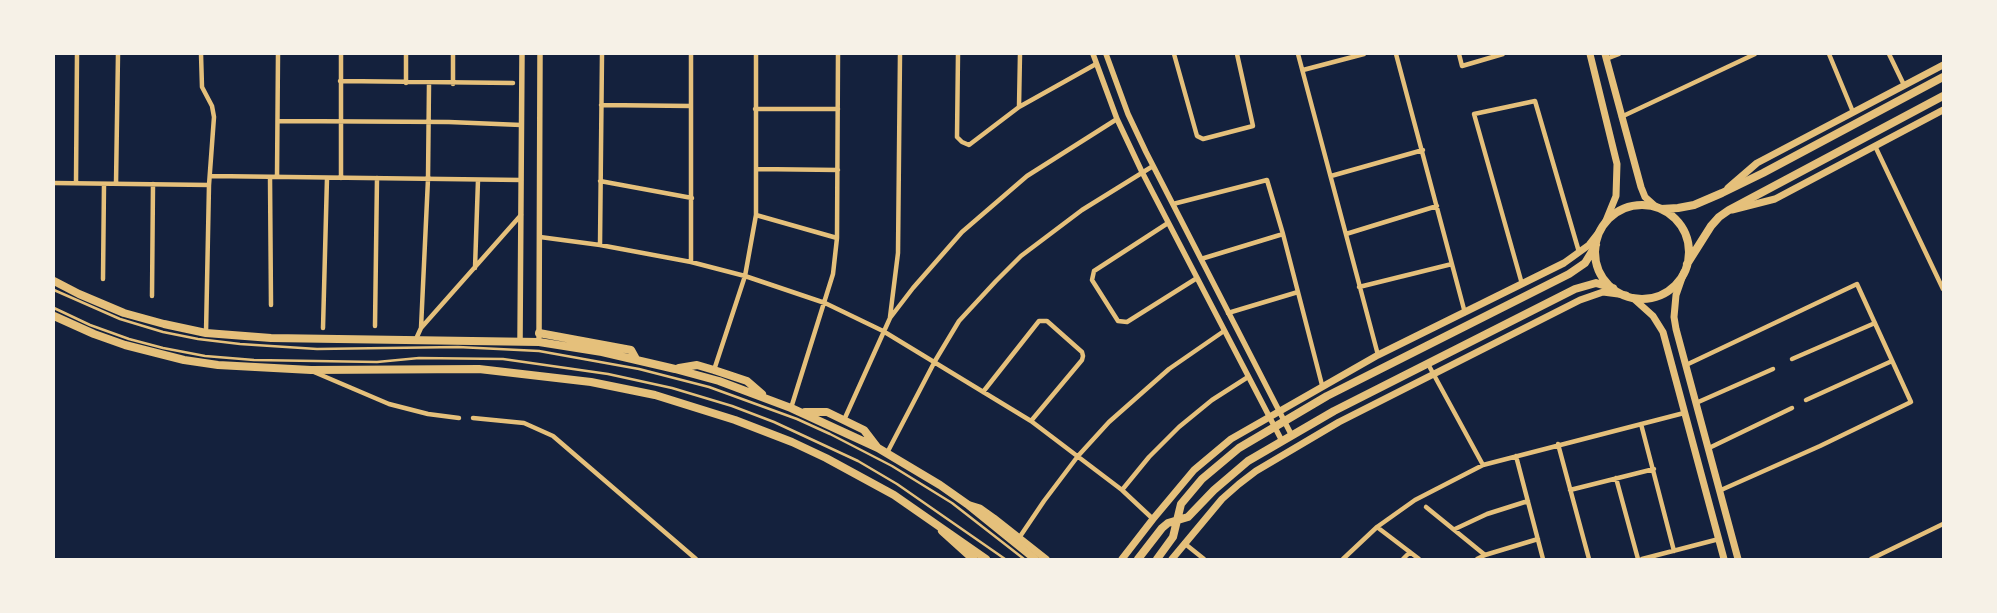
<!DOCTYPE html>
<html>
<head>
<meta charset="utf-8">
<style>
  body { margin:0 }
  #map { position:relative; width:1997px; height:613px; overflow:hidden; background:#14213d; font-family:"Asap Condensed",sans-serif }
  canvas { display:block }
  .frame { position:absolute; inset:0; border:55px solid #f6f1e7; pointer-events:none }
</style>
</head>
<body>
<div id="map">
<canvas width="1997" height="613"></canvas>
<div class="frame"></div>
</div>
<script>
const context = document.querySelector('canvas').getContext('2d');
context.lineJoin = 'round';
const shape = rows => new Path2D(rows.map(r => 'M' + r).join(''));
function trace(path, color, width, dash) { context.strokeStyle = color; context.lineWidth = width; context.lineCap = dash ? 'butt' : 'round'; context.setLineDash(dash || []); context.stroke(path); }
trace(shape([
  [54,290,120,319,163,332,198,339,240,344,317,349,458,347,539,351,639,369,709,387,797,419,830,434,892,466,952,503,1024,559],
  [54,308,90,325,129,339,163,348,205,356,254,360,377,362,419,358,503,359,608,374,672,388,732,406,774,422,858,461,897,484,1005,559]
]), '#e5c07b', 2.5);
trace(shape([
  [201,54,202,87,212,106,214,117,209,185,206,333],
  [406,54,406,83],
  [453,54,453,84],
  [691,54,691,262],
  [958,54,957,137,962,142,969,145,1019,107,1096,64],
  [1174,54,1197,136,1203,139,1253,126,1237,54],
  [1298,54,1378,355],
  [1396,54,1465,313],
  [1459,54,1462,66,1503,54],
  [1829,54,1853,112],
  [1889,54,1904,85],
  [1606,59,1619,54],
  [1303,70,1364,54],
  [340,81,513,83],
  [601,105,691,106],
  [1019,107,1020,54],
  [755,109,838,109],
  [1621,117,1755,54],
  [278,121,449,122,521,125],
  [1875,146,1943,289],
  [756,169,838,170],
  [211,176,521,180],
  [1331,176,1423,150],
  [270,177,271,305],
  [277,177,278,54],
  [341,178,341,54],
  [600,181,692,198],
  [54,183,209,185],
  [76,183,77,54],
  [116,184,118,54],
  [1173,204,1267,180,1283,234,1322,385],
  [756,215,837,238],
  [1168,223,1094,271,1092,280,1118,321,1127,322,1197,278],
  [1346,234,1437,206],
  [540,237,600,245,691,262,745,276,825,303,883,331,1031,421,1122,490,1153,519],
  [600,245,602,54],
  [1201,259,1283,234],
  [475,268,478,180],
  [103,279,104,184],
  [1522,284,1474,114,1535,101,1579,252],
  [1359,287,1452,264],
  [152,296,153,184],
  [1228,313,1298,292],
  [890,317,898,253,900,54],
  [375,326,377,178],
  [323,328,327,178],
  [421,328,428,179,429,84],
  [416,339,421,328,521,215],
  [1792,359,1875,323],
  [1428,364,1483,465],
  [1686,365,1857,284,1911,402,1820,446,1721,490],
  [714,370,745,276,756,215,756,54],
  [314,372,389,404,428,414,459,418],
  [983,392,1039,321,1047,321,1082,352,1083,356,1082,360,1031,421],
  [1806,400,1892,361],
  [1696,403,1773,369],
  [791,408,833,274,837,238,838,54],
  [473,418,524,423,553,436,696,559],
  [844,420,890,318,913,288,962,232,1027,176,1117,119],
  [1641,424,1674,551],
  [1558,444,1589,559],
  [1709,448,1792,408],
  [887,453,935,361,959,321,996,281,1021,256,1082,210,1153,166],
  [1516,456,1543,559],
  [1616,478,1638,559],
  [1122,490,1149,457,1179,427,1212,400,1248,377],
  [1570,490,1654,469],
  [1426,507,1485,555],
  [1377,527,1419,559],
  [1455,529,1487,514,1528,501],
  [1019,538,1044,501,1078,456,1109,422,1169,369,1224,331],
  [1184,543,1204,559],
  [1343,559,1377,527,1415,500,1483,465,1684,413],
  [1403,559,1410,552],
  [1477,559,1485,555,1538,539],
  [1642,559,1719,539],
  [1871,559,1943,524]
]), '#e5c07b', 4.5);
trace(shape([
  [1093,54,1117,119,1142,172,1282,441],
  [1106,54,1128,114,1146,152,1292,436],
  [539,337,540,54],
  [520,341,522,54]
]), '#e5c07b', 5.5);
trace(shape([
  [1590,54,1617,164,1616,196,1605,223],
  [1605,54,1641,187,1645,197,1655,206],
  [1728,188,1757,163,1943,65],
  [1732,210,1775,199,1943,110],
  [1684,272,1676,295,1674,317,1676,329,1738,559],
  [1633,298,1653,316,1663,332,1724,559],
  [967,504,980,508,994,518,1046,559],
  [1122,559,1153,519,1194,470,1231,439,1378,355,1564,263,1589,245,1600,231],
  [1172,559,1222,499,1239,484,1256,471,1339,422,1580,300,1603,292,1626,295]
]), '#e5c07b', 7);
trace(shape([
  '1595 252a47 47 0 1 1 94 0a47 47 0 1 1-94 0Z',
  [1661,209,1678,208,1694,205,1722,193,1763,173,1943,77],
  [1687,264,1711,226,1719,217,1729,210,1943,96],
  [54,281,79,294,124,313,164,324,206,333,271,338,539,342,602,352,675,369,719,381,791,408,878,448,940,485,967,504,1035,559],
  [54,316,94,334,125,345,184,360,218,365,311,370,479,369,591,382,655,395,735,420,792,442,826,458,894,495,986,559],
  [539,333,631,350,636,359],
  [679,368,697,365,714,370,747,381,762,394],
  [805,412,827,412,864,430,877,447],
  [942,531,973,559],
  [1138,559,1162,528,1168,523,1188,517,1214,490,1248,461,1334,411,1575,289,1596,283,1613,288],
  [1157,559,1173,537,1181,504,1202,479,1239,448,1327,396,1569,274,1585,263,1596,245]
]), '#e5c07b', 8);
</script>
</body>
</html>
